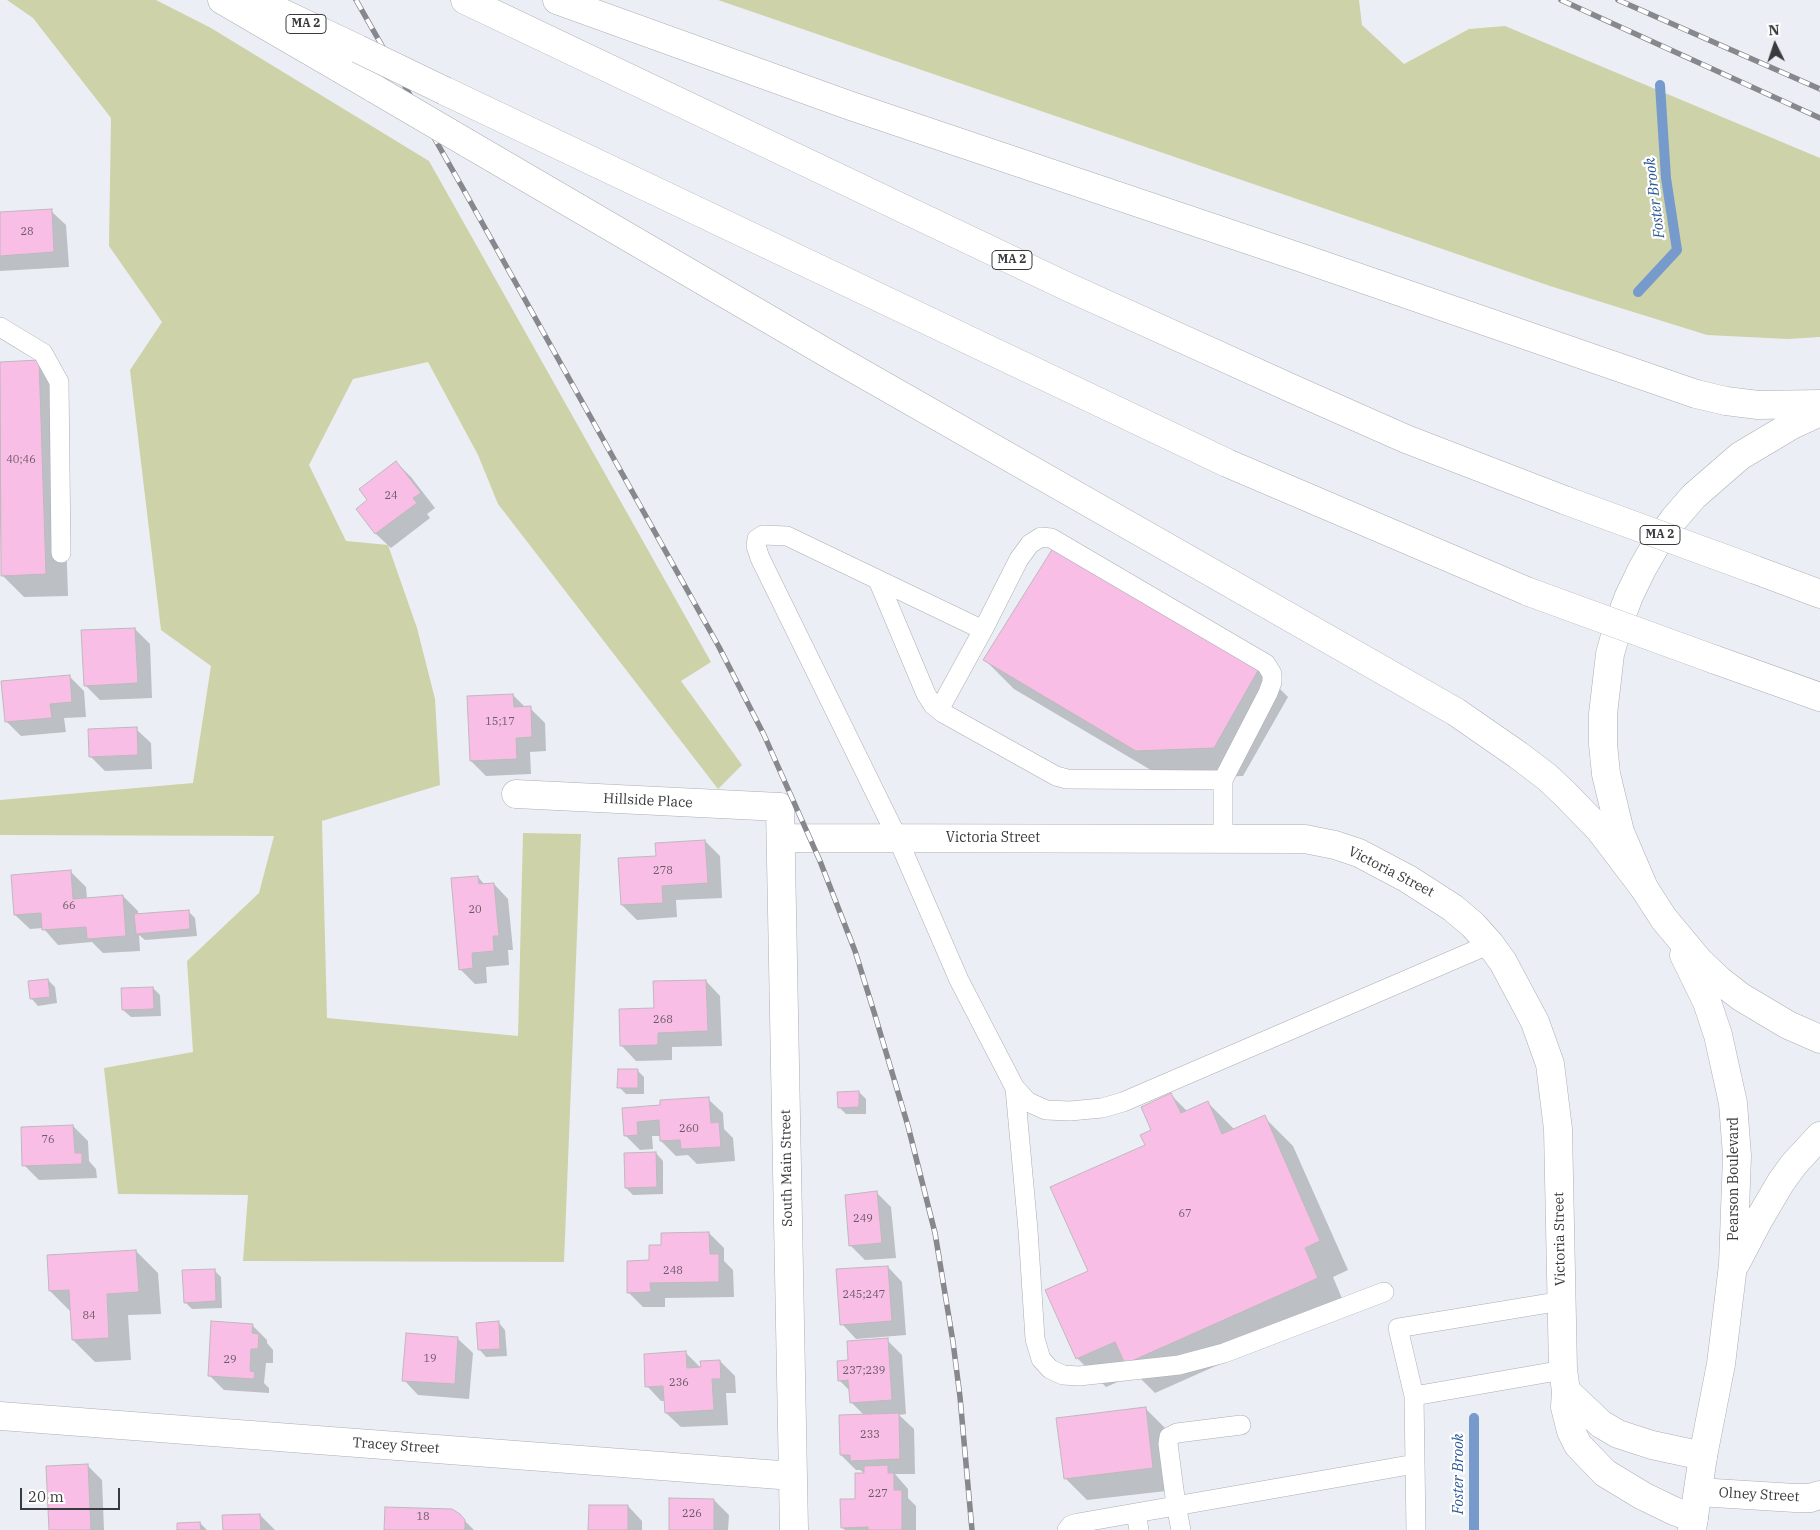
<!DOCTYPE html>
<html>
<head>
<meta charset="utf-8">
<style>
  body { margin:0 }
  #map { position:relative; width:1820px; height:1530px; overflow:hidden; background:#ebeff5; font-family:"IBM Plex Serif",serif }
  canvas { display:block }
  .north { position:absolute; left:1750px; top:20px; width:50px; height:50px; -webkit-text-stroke:4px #fff; paint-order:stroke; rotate:356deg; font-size:14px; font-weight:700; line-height:20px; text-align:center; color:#393a3d }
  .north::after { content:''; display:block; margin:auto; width:18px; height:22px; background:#393a3d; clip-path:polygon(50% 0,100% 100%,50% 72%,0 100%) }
  .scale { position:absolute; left:20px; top:1488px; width:100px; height:22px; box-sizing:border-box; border:2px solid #393a3d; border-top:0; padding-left:6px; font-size:15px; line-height:18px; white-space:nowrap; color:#393a3d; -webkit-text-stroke:4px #fff; paint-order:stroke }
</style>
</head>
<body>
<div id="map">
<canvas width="1820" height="1530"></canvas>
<div class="north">N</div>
<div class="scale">20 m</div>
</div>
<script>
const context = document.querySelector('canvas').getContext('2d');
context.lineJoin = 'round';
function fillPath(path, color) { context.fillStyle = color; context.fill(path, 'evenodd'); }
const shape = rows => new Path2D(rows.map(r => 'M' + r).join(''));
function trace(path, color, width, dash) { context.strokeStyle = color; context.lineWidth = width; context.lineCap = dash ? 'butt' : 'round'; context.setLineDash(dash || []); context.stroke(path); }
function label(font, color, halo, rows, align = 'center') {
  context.font = font + ' "IBM Plex Serif",serif'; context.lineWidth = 4.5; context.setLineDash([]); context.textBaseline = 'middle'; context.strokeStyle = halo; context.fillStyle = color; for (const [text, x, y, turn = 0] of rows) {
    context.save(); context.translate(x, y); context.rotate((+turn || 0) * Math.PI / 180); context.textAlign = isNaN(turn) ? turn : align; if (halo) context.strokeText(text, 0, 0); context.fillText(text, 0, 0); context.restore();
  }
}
fillPath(shape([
  [7,0,156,0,211,28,429,161,711,662,681,681,742,765,718,789,498,504,478,455,428,362,353,379,309,465,346,541,388,545,417,628,435,699,440,785,322,821,327,1018,518,1036,523,833,581,834,564,1262,243,1261,248,1195,118,1194,104,1068,193,1052,187,961,259,893,274,836,0,835,0,800,193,783,211,666,161,630,130,370,162,322,109,246,111,118,33,18],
  [718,0,1359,0,1362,25,1404,64,1469,29,1505,26,1820,158,1820,337,1788,339,1707,335,1550,286]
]), '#ced2a8');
fillPath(shape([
  [51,211,66,225,69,267,0,271,0,214],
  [39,362,61,384,68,596,24,597,2,575,0,519,0,363],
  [396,462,411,477,435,508,427,514,430,518,391,548,376,534,357,509,369,500],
  [135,629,150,644,152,698,100,700,85,685],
  [985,660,1259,668,1288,697,1243,776,1166,779,1014,689],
  [69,676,84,691,86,717,64,718,66,732,21,736,6,721],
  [513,695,526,708,530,708,545,723,546,751,530,752,531,774,486,776,471,761],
  [136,729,151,743,152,769,105,771,90,756],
  [705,841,720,856,722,898,676,900,677,917,637,920,622,905,658,857],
  [71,872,86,887,87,899,123,896,138,911,138,915,188,911,195,918,197,936,145,940,139,935,140,951,103,953,92,942,58,945,43,928,30,929,15,915],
  [478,877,485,885,494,884,508,899,513,950,508,950,509,965,486,967,487,983,475,984,460,969],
  [48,980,55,987,57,1003,38,1006,31,998],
  [706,981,720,996,722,1046,672,1047,672,1060,636,1061,622,1046,656,1009],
  [153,988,160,995,161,1016,131,1017,123,1010],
  [637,1070,644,1077,644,1094,626,1094,619,1087],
  [859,1092,866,1099,866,1114,846,1114,839,1107],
  [1171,1095,1188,1112,1208,1103,1235,1130,1264,1117,1293,1146,1348,1270,1333,1277,1346,1308,1155,1393,1136,1374,1106,1387,1077,1358,1090,1271,1152,1131],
  [708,1099,723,1113,724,1129,733,1138,735,1161,697,1164,688,1155,676,1156,661,1141,661,1136,652,1136,653,1149,640,1150,625,1135,623,1109,662,1106],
  [73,1126,88,1141,89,1161,96,1169,97,1178,39,1180,24,1165],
  [656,1153,663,1161,663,1194,633,1195,626,1188],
  [877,1193,891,1207,896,1258,865,1260,851,1246],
  [709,1233,724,1248,724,1261,733,1270,734,1297,665,1298,665,1307,643,1307,628,1292,663,1246],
  [136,1251,158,1273,161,1314,128,1315,131,1360,95,1362,73,1340,71,1312,50,1291],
  [888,1267,902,1282,906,1335,856,1339,842,1324],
  [214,1270,221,1277,222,1308,192,1309,185,1302],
  [498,1322,505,1330,507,1356,486,1357,479,1349],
  [252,1325,267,1340,267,1343,273,1350,273,1363,266,1363,264,1383,269,1388,269,1393,224,1390,210,1376],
  [458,1339,473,1353,469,1399,418,1395,404,1380],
  [887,1340,902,1355,906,1414,899,1415,914,1429,915,1474,895,1474,908,1489,908,1498,916,1506,916,1530,845,1530,842,1527,856,1500,865,1474,860,1470,856,1470,841,1455,864,1415,851,1402,850,1391,839,1380,850,1361],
  [686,1353,702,1369,720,1361,735,1376,736,1393,726,1393,728,1425,681,1427,666,1413,665,1401,661,1401,647,1386],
  [1146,1409,1168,1431,1175,1490,1087,1500,1065,1478],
  [87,1465,102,1480,104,1530,50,1530],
  [714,1500,729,1515,728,1530,670,1530],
  [628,1506,642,1521,642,1530,589,1530],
  [260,1515,275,1530,224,1530],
  [459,1515,474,1530,385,1530],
  [200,1523,207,1530,179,1530]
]), '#0003');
trace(shape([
  [1638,292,1677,250,1666,178,1660,85],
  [1474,1418,1474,1530]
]), '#769acc', 10);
const building = shape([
  [52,209,54,252,0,256,0,212,52,209],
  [39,360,46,574,1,576,0,362,39,360],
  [396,461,421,493,413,498,417,503,375,534,356,509,367,500,359,489,396,461],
  [1053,548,1260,667,1214,748,1136,751,983,660,1053,548],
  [135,628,138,683,84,686,81,630,135,628],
  [70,675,72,702,50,704,52,718,5,722,1,681,70,675],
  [513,694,514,707,531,706,532,737,516,738,517,759,470,761,467,696,513,694],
  [137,727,138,755,89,757,88,729,137,727],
  [705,840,708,883,662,886,663,903,621,905,618,858,656,856,655,843,705,840],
  [71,870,73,899,123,895,126,936,87,939,86,927,42,930,41,913,14,915,11,875,71,870],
  [478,876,479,884,494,883,499,936,493,936,494,951,472,953,473,968,459,970,451,878,478,876],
  [189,910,190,929,136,934,134,914,189,910],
  [48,979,50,997,30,999,28,981,48,979],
  [706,980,708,1031,658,1033,658,1045,620,1046,619,1009,654,1008,653,981,706,980],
  [153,987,154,1009,122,1010,121,988,153,987],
  [618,1069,638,1069,638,1088,617,1088,618,1069],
  [859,1091,859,1107,838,1108,837,1092,859,1091],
  [1171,1093,1181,1113,1208,1101,1222,1134,1265,1115,1320,1241,1305,1248,1318,1278,1125,1364,1115,1342,1076,1359,1045,1290,1088,1271,1050,1187,1145,1145,1140,1135,1151,1130,1141,1107,1171,1093],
  [709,1097,711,1123,719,1122,721,1147,681,1149,680,1140,660,1141,659,1120,637,1122,638,1135,624,1136,622,1108,660,1105,660,1100,709,1097],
  [73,1125,75,1153,82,1153,82,1164,22,1166,21,1127,73,1125],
  [656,1152,657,1187,625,1188,624,1153,656,1152],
  [877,1191,882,1243,849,1246,845,1195,877,1191],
  [709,1232,710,1254,719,1254,719,1282,650,1283,651,1292,627,1293,627,1261,649,1260,649,1245,661,1245,661,1233,709,1232],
  [136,1250,139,1292,107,1294,109,1338,72,1340,69,1290,49,1291,47,1255,136,1250],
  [888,1266,892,1321,840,1325,836,1269,888,1266],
  [215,1269,216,1301,184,1303,182,1270,215,1269],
  [211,1321,253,1324,252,1333,259,1334,258,1349,251,1349,250,1371,255,1372,254,1379,208,1376,211,1321],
  [499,1321,500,1349,478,1350,476,1323,499,1321],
  [406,1333,458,1337,455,1384,402,1381,406,1333],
  [888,1338,892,1400,850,1403,848,1380,838,1381,837,1361,848,1360,847,1341,888,1338],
  [686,1351,687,1368,701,1367,700,1361,720,1360,721,1379,712,1379,714,1410,665,1413,663,1386,645,1387,644,1354,686,1351],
  [1146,1407,1153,1468,1064,1479,1056,1418,1146,1407],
  [899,1413,900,1459,850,1461,850,1455,840,1455,839,1415,899,1413],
  [88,1464,91,1530,49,1530,46,1466,88,1464],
  [888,1465,888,1473,894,1473,894,1490,902,1490,902,1530,868,1530,868,1527,841,1528,840,1499,855,1499,855,1473,864,1473,864,1466,888,1465],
  [669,1498,714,1499,714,1530,669,1530,669,1498],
  [589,1505,628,1505,628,1530,588,1530,589,1505],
  [385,1507,452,1509,460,1514,465,1520,465,1530,384,1530,385,1507],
  [260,1514,261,1530,223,1530,222,1515,260,1514],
  [200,1522,201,1530,177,1530,177,1523,200,1522]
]);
fillPath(building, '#f9bee5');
trace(building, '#bfb8bc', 1);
const lane = shape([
  [0,327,43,353,59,382,61,553],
  [878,580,926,694,933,705,943,713,1056,776,1067,779,1223,780],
  [983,630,787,536,763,535,757,539,756,546,760,558,897,837,959,980,1015,1088,1028,1102,1046,1110,1070,1111,1102,1108,1123,1102,1490,944],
  [939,710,983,630,1019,559,1030,544,1041,537,1051,538,1266,664,1272,674,1272,682,1268,693,1223,780,1223,839],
  [1015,1088,1028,1230,1035,1339,1041,1359,1050,1369,1063,1375,1079,1376,1179,1365,1224,1353,1384,1292],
  [1562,1301,1398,1328,1414,1396,1563,1370],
  [1414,1396,1416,1530],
  [1136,1513,1139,1530],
  [1067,1530,1071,1525,1078,1523,1415,1464],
  [1181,1530,1176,1505,1168,1444,1169,1437,1177,1433,1241,1425]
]);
const street = shape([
  [516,794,780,807,794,1530],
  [781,838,1305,839,1335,845,1359,853,1408,879,1453,908,1473,925,1490,944,1503,962,1535,1022,1550,1064,1558,1129,1563,1370,1566,1391,1565,1407,1571,1431,1578,1445,1605,1473,1643,1496,1674,1511,1694,1518],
  [1566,1391,1601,1424,1618,1434,1652,1445,1703,1456],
  [0,1416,793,1476],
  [1698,1492,1795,1498,1810,1498,1820,1495]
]);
const secondary = shape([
  [1820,412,1792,425,1740,456,1694,496,1674,519,1657,543,1642,569,1629,596,1618,625,1610,654,1603,714,1603,744,1606,774,1620,832,1644,888,1664,919,1699,961,1719,980,1741,997,1788,1025,1820,1039],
  [1684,955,1707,1002,1718,1035,1733,1103,1737,1156,1733,1265,1721,1364,1703,1456,1692,1530],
  [1736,1263,1758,1221,1781,1182,1794,1164,1820,1136]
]);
const highway = shape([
  [222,0,375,89],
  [255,0,358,49],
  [465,0,1068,287,1293,389,1406,439,1567,501],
  [557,0,851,106,1302,258,1696,394,1726,401,1758,405,1820,404],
  [445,91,1227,463,1529,592],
  [467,143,837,359,1456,712,1518,755,1547,777,1565,794,1600,830,1644,888],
  [1753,569,1820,594],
  [1713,659,1820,697]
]);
trace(lane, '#aaaeb4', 20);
trace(street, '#aaaeb4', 29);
trace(secondary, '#aaaeb4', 29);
trace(highway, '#aaaeb4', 29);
trace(lane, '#fff', 19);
trace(street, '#fff', 28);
trace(secondary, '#fff', 28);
trace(highway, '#fff', 28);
const rail = shape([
  [356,0,461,185,719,647,764,735,820,861,855,951,874,1012,908,1126,935,1233,953,1342,960,1397,972,1530],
  [1561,0,1820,118],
  [1618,0,1820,89]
]);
trace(rail, '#86888d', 5.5);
trace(rail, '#fff', 4, [11]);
const highwayBridge = shape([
  [358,49,445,91],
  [375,89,467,143],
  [1567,501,1753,569],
  [1529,592,1713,659]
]);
trace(highwayBridge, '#aaaeb4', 29, []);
trace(highwayBridge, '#fff', 28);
label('11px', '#695b67', null, [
  ["28",27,232],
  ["40;46",21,460],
  ["24",391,496],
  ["15;17",500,722],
  ["278",663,871],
  ["66",69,906],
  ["20",475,910],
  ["268",663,1020],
  ["260",689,1129],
  ["76",48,1140],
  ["67",1185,1214],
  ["249",863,1219],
  ["248",673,1271],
  ["245;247",864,1295],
  ["84",89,1316],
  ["19",430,1359],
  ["29",230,1360],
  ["237;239",864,1371],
  ["236",679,1383],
  ["233",870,1435],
  ["227",878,1494],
  ["226",692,1514],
  ["18",423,1517]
]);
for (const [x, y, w] of [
  [306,24,40],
  [1012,260,40],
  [1660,535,40]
]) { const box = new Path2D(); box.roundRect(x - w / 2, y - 9.5, w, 19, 4); context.fillStyle = '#fff'; context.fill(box); trace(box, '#393a3d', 1); }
label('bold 12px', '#393a3d', null, [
  ["MA 2",306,24],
  ["MA 2",1012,260],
  ["MA 2",1660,535]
]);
label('14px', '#393a3d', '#fff', [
  ["Hillside Place",648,801,3],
  ["Victoria Street",993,838],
  ["Victoria Street",1391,872,27],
  ["South Main Street",787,1168,-91],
  ["Pearson Boulevard",1734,1179,-90],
  ["Victoria Street",1560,1239,-91],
  ["Tracey Street",396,1446,4],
  ["Olney Street",1759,1495,3]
]);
label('italic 15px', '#285796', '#fff', [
  ["Foster Brook",1655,198,-97],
  ["Foster Brook",1459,1474,-90]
]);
</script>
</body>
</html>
